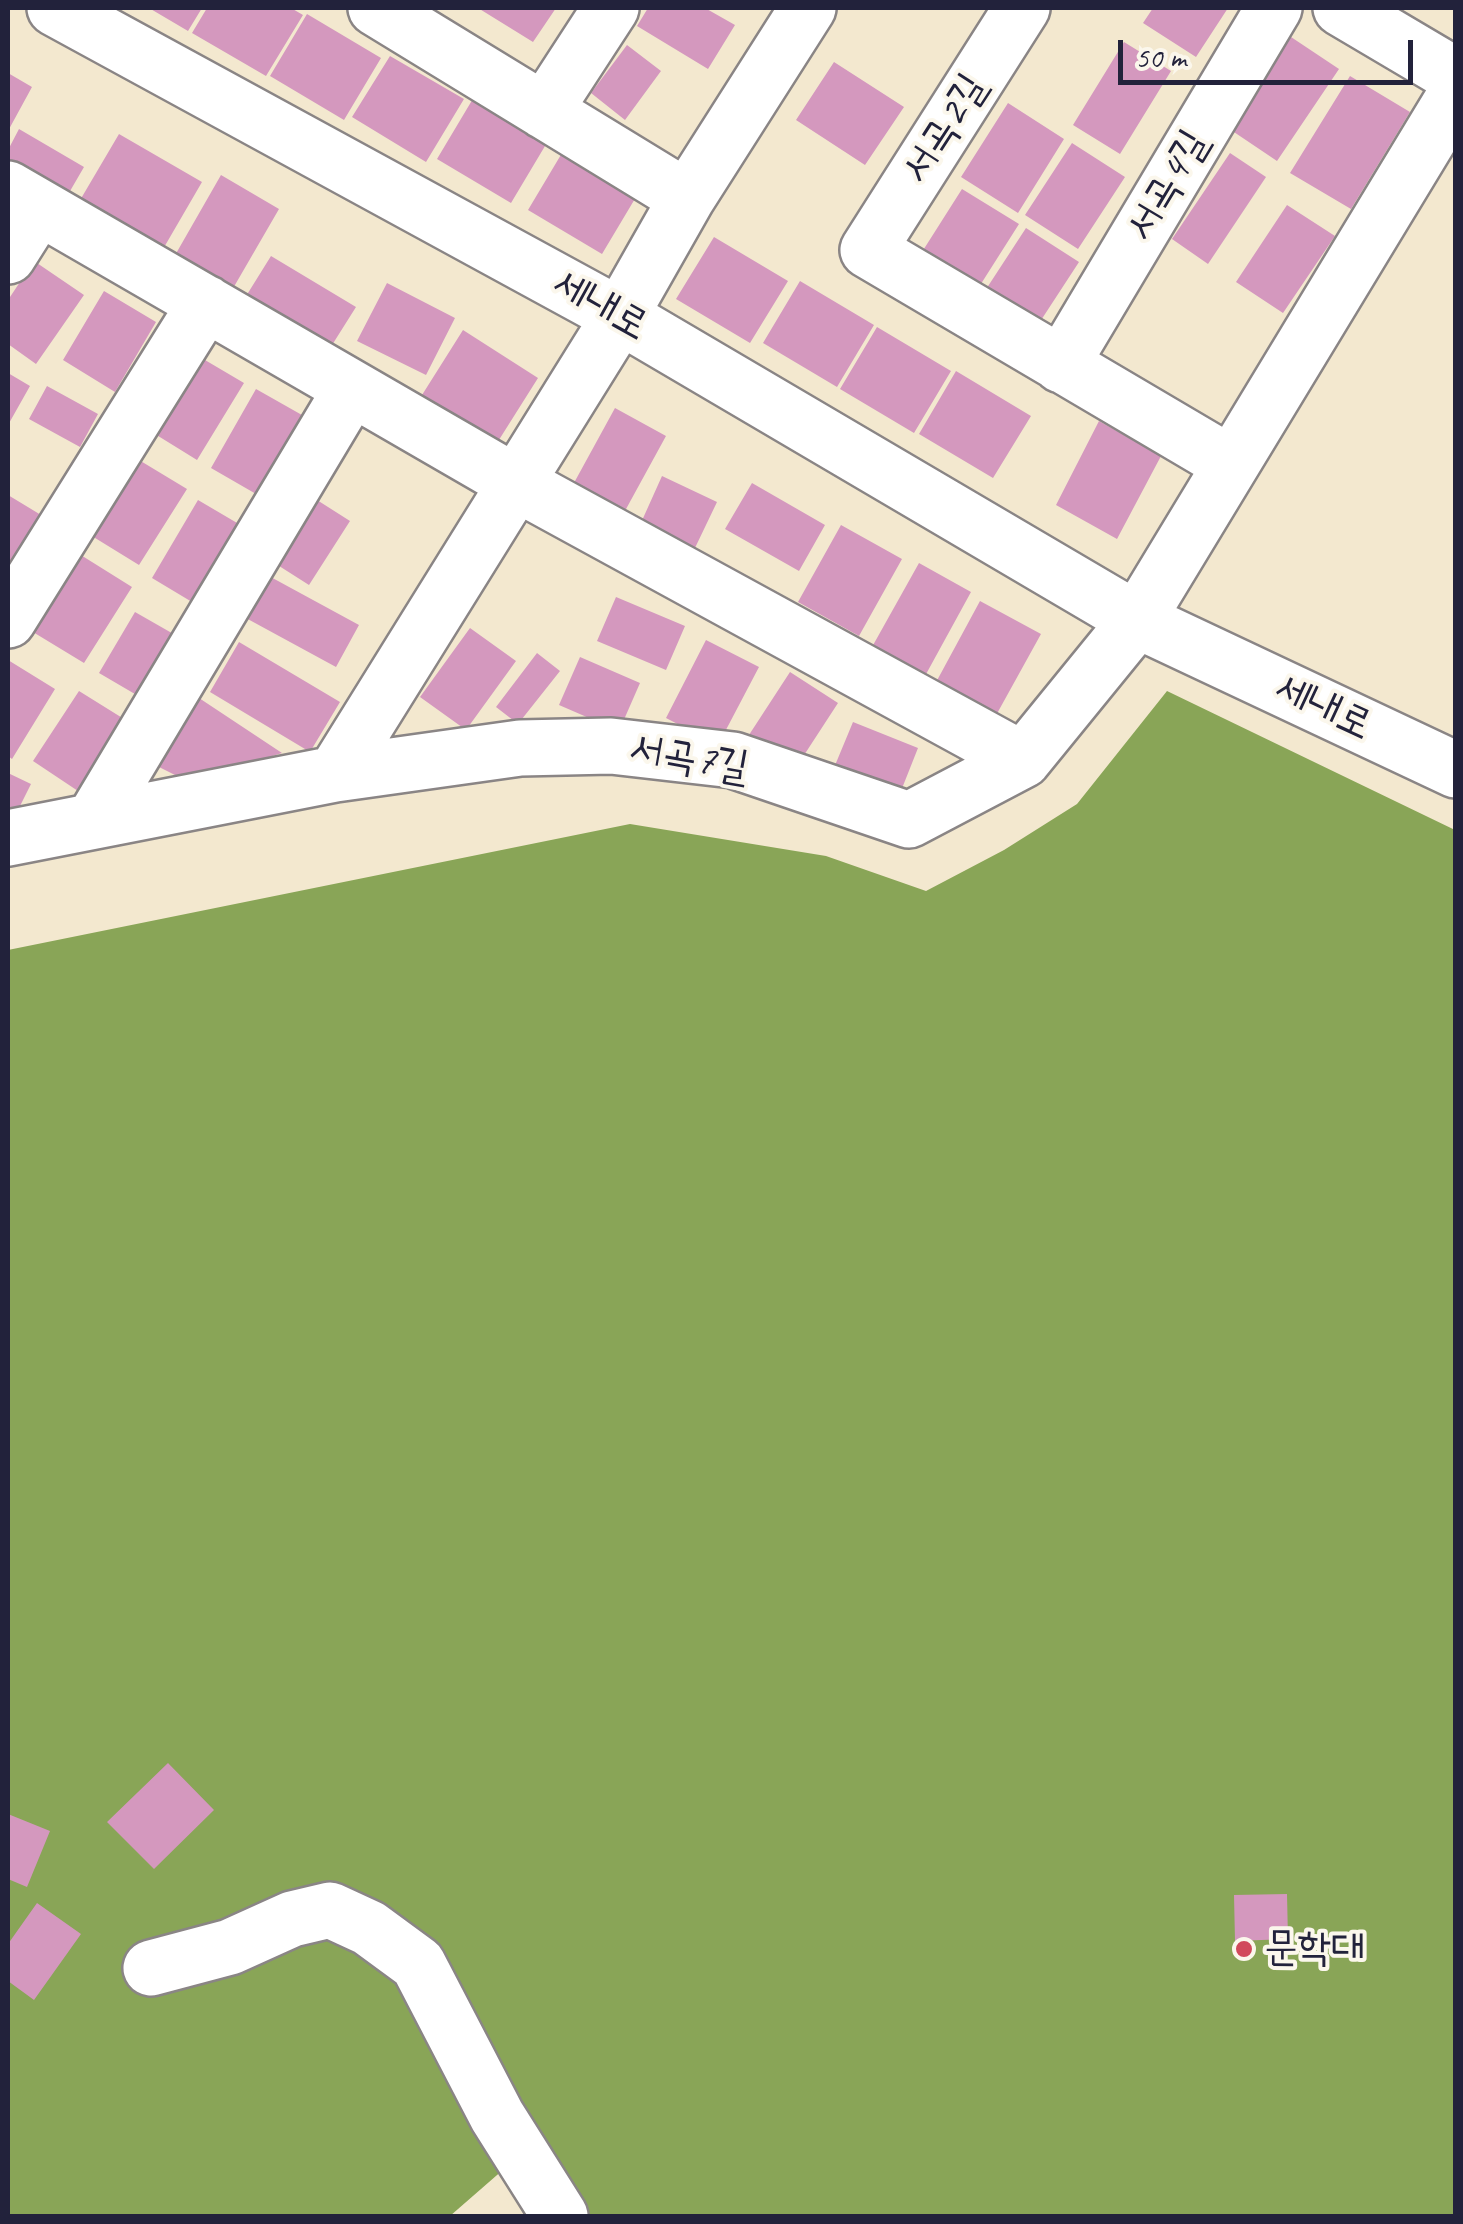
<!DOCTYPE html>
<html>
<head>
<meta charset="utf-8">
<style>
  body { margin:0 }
  #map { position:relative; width:1463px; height:2224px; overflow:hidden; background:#f3e8cf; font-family:Caveat,sans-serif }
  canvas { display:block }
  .frame { position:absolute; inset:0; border:10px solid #22223b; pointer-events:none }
  .scale { position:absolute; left:1118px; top:40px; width:295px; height:45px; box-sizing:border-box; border:5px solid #22223b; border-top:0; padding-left:12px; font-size:30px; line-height:35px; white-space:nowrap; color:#22223b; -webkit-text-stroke:8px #fbf7ec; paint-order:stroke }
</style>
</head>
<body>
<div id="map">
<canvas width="1463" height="2224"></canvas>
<div class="frame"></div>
<div class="scale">50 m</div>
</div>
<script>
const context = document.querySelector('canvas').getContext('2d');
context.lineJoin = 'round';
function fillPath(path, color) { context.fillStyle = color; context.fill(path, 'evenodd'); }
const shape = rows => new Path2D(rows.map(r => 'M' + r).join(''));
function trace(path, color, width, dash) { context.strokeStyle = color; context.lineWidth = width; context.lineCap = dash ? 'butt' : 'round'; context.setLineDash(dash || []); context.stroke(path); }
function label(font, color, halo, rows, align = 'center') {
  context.font = font + ' Caveat,"Poor Story",sans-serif'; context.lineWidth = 8; context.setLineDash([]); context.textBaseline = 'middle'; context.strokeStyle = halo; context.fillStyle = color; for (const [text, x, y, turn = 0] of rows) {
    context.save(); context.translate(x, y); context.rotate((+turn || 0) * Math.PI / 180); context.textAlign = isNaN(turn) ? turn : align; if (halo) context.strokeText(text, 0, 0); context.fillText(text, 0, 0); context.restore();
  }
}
fillPath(shape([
  [1167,691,1455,830,1455,2216,571,2216,512,2162,450,2216,8,2216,8,950,630,824,826,856,926,891,1004,850,1077,804]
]), '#89a557');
fillPath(shape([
  [149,8,202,8,188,31],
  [207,8,291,8,303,15,266,76,192,33],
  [478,8,556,8,533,42],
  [648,8,705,8,735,25,708,69,637,26],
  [1153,8,1228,8,1196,57,1143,23],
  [307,14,381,58,344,120,270,76],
  [1288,35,1339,69,1277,161,1225,126],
  [1124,42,1171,71,1120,154,1073,125],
  [627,45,661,71,625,120,591,93],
  [390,56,464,99,426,162,352,117],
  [834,62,904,107,865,165,796,120],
  [8,73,32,87,8,131],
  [1350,76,1410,112,1351,209,1290,173],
  [474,97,548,141,511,203,437,159],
  [1008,103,1064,139,1018,213,961,177],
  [19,129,84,167,66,198,8,165,8,150],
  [119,134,202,182,159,256,76,207],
  [1072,143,1125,177,1078,249,1025,215],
  [565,148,639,192,602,254,528,210],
  [1230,153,1266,177,1208,264,1172,239],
  [221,175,279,209,228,297,170,264],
  [962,189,1019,224,972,298,915,263],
  [1287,205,1335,236,1283,313,1236,282],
  [1026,228,1079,262,1032,334,979,300],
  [714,237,788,281,750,343,676,299],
  [271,256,356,307,327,353,243,301],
  [34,261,84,295,36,364,8,344,8,300],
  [800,281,874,325,837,387,763,343],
  [387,283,455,318,426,375,357,341],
  [104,291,156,322,115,392,63,360],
  [877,327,951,371,914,433,840,389],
  [463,330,538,378,497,443,422,395],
  [188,350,244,383,197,460,142,426],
  [956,371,1031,416,993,478,919,434],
  [8,373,30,386,8,425],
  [47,386,98,414,80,447,29,419],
  [256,389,309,419,263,498,211,468],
  [615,408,666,436,620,520,569,492],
  [1099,421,1161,456,1117,539,1056,505],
  [134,457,187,489,139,565,87,533],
  [662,476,717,502,694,550,640,525],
  [752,483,825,525,799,571,725,529],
  [8,495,41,515,12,562,8,560],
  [198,500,249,530,202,608,152,578],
  [317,500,350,521,309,585,276,564],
  [841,525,902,559,859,636,798,602],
  [76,552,132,587,84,663,28,629],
  [919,563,971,592,925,676,872,647],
  [267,575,359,625,336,667,244,617],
  [616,597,685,626,666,670,597,641],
  [980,601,1041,634,994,719,934,686],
  [135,612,177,636,140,697,99,673],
  [470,628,516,661,466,730,420,697],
  [706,640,759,667,718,745,666,718],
  [239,642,340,702,310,752,210,692],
  [537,653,560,671,518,724,496,707],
  [580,657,640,683,619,731,559,705],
  [8,660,55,689,12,759,8,756],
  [790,672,838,703,795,769,747,738],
  [79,691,124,719,78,791,33,761],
  [196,696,282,753,189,782,149,762],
  [853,722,918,748,897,801,831,775],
  [8,773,31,784,8,830],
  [168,1763,214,1810,154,1869,107,1822],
  [8,1814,50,1831,27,1887,8,1879],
  [1287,1894,1288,1939,1235,1941,1234,1895],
  [37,1903,81,1934,34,2000,8,1981,8,1944]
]), '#d498be');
const minor = shape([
  [55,8,620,316,1137,620,1456,770],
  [376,8,687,198],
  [1022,8,868,250,1231,464],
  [1341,8,1456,76],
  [544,111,611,8],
  [8,189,516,483,1023,760],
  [8,256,39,207],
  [1061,365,1274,8],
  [8,620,206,303],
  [335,774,620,316,687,198,808,8],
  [93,821,352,388],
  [8,838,335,774,520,748,611,746,733,760,909,820,1023,760,1137,620,1456,94],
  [151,1968,230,1947,292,1919,330,1910,369,1928,418,1964,497,2116,560,2216]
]);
trace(minor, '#8a8585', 60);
trace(minor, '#fff', 55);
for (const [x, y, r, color] of [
  [1244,1949,10,"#d1495b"]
]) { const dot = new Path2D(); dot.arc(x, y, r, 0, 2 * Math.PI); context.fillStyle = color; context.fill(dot); trace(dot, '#fbf7ec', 4); }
label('42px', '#22223b', '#fbf7ec', [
  ["서곡2길",945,129,-57],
  ["서곡4길",1168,186,-59],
  ["세내로",600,306,29],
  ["세내로",1323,708,25],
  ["서곡7길",689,759,10]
]);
label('42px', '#22223b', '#fbf7ec', [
  ["문학대",1264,1949]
], 'left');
</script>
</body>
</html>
